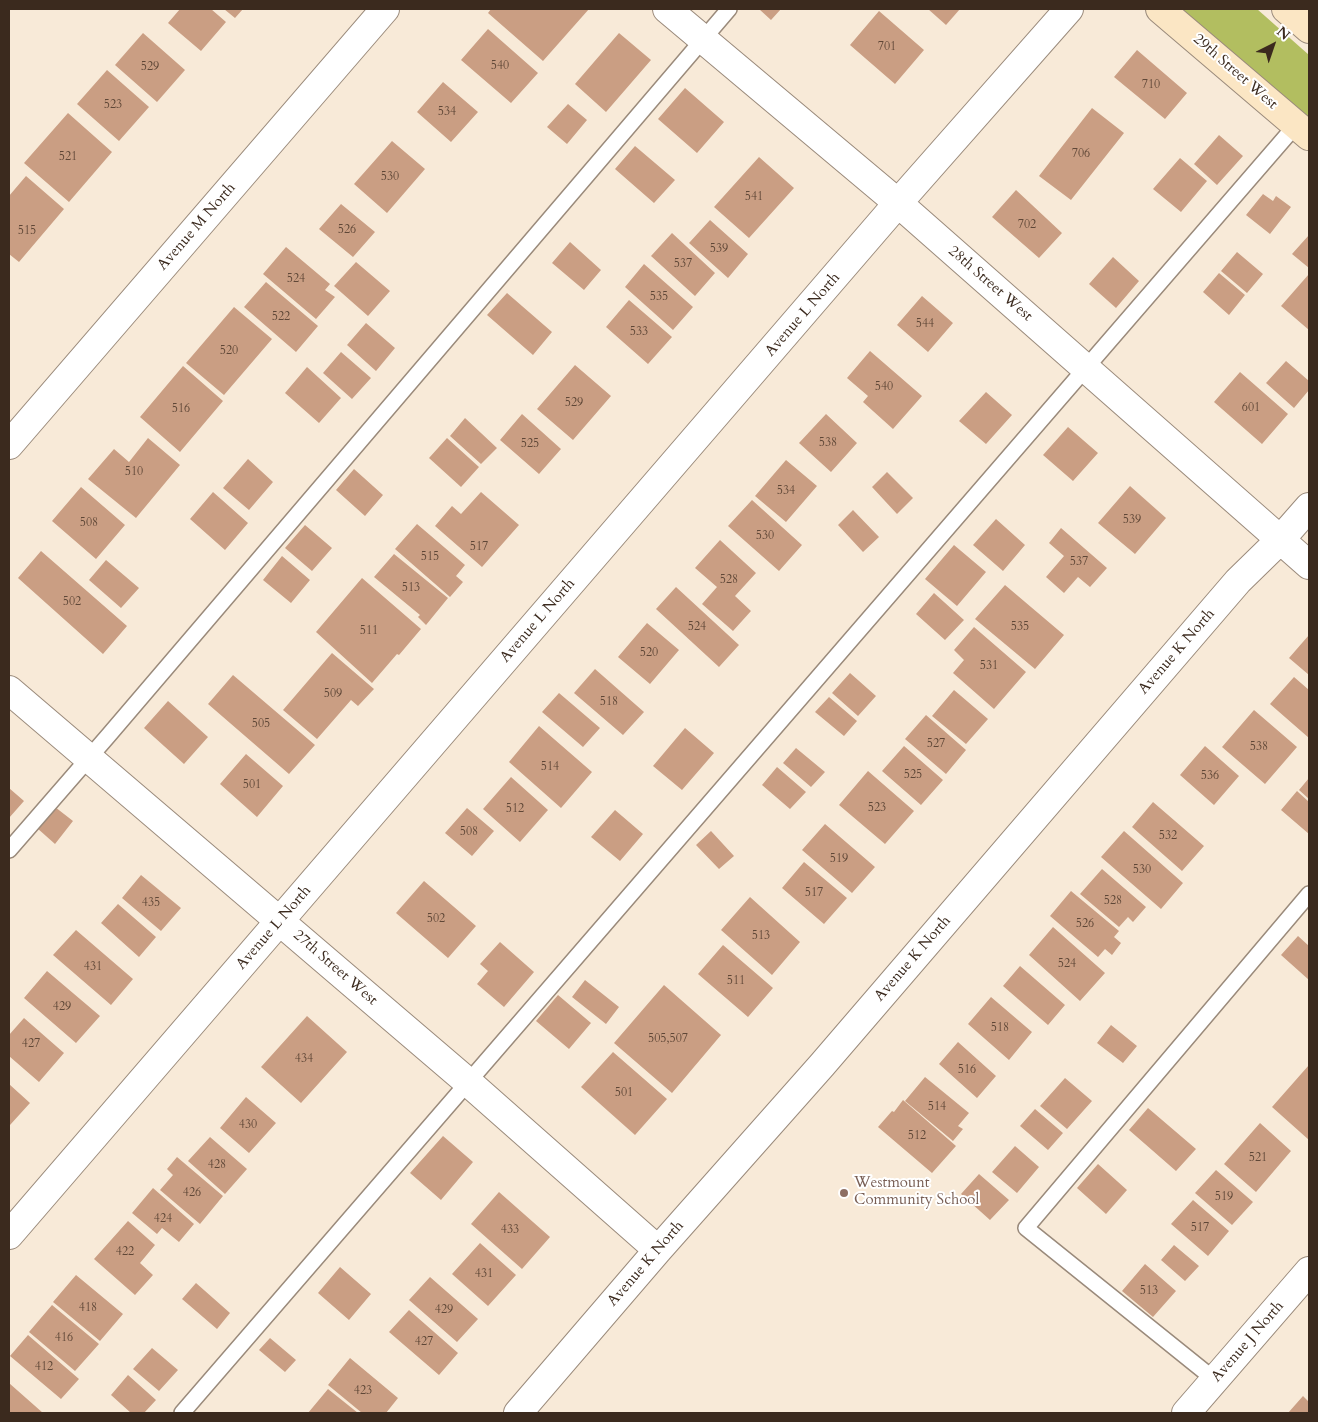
<!DOCTYPE html>
<html>
<head>
<meta charset="utf-8">
<style>
  body { margin:0 }
  #map { position:relative; width:1318px; height:1422px; overflow:hidden; background:#f8ead8; font-family:Cardo,serif }
  canvas { display:block }
  .frame { position:absolute; inset:0; border:10px solid #3b2a1e; pointer-events:none }
  .north { position:absolute; left:1248px; top:20px; width:50px; height:50px; -webkit-text-stroke:4px #fff; paint-order:stroke; rotate:41deg; font-size:14px; font-weight:700; line-height:20px; text-align:center; color:#3b2a1e }
  .north::after { content:''; display:block; margin:auto; width:18px; height:22px; background:#3b2a1e; clip-path:polygon(50% 0,100% 100%,50% 72%,0 100%) }
</style>
</head>
<body>
<div id="map">
<canvas width="1318" height="1422"></canvas>
<div class="frame"></div>
<div class="north">N</div>
</div>
<script>
const context = document.querySelector('canvas').getContext('2d');
context.lineJoin = 'round';
function fillPath(path, color) { context.fillStyle = color; context.fill(path, 'evenodd'); }
const shape = rows => new Path2D(rows.map(r => 'M' + r).join(''));
function trace(path, color, width, dash) { context.strokeStyle = color; context.lineWidth = width; context.lineCap = dash ? 'butt' : 'round'; context.setLineDash(dash || []); context.stroke(path); }
function label(font, color, halo, rows, align = 'center') {
  context.font = font + ' Cardo,serif'; context.lineWidth = 4; context.setLineDash([]); context.textBaseline = 'middle'; context.strokeStyle = halo; context.fillStyle = color; for (const [text, x, y, turn = 0] of rows) {
    context.save(); context.translate(x, y); context.rotate((+turn || 0) * Math.PI / 180); context.textAlign = isNaN(turn) ? turn : align; if (halo) context.strokeText(text, 0, 0); context.fillText(text, 0, 0); context.restore();
  }
}
fillPath(shape([
  [1180,9,1257,9,1309,55,1309,121]
]), '#b2be60');
fillPath(shape([
  [180,9,211,9,226,22,201,51,168,23],
  [224,9,243,9,235,18],
  [491,9,589,9,543,61,488,13],
  [759,9,781,9,771,20],
  [928,9,960,9,946,25],
  [879,11,924,50,895,84,850,45],
  [488,29,538,73,511,103,461,60],
  [143,33,185,70,157,102,115,65],
  [619,33,651,60,606,112,575,84],
  [1137,50,1187,93,1165,119,1114,77],
  [107,70,149,107,119,141,77,104],
  [443,82,478,112,451,142,417,112],
  [685,88,724,122,697,153,658,119],
  [568,104,587,120,567,144,547,127],
  [1092,108,1124,133,1071,200,1039,176],
  [68,113,112,152,69,202,24,163],
  [1219,135,1243,156,1217,185,1194,164],
  [392,141,425,169,387,213,354,184],
  [635,146,675,180,654,203,615,169],
  [759,157,794,188,749,238,714,207],
  [1180,158,1207,181,1181,212,1153,189],
  [26,176,64,209,19,262,9,254,9,196],
  [1016,190,1062,233,1039,258,992,217],
  [1263,194,1273,201,1276,196,1291,207,1270,234,1246,215],
  [341,204,375,232,353,257,319,229],
  [710,220,748,254,728,278,689,243],
  [672,233,715,273,695,296,651,256],
  [1309,235,1309,268,1292,254],
  [570,242,601,270,584,290,552,263],
  [286,247,330,284,325,290,335,297,316,319,263,274],
  [1237,252,1263,274,1247,293,1221,271],
  [1113,257,1139,281,1116,308,1089,284],
  [356,262,390,291,368,316,334,286],
  [644,264,693,307,673,330,625,287],
  [1219,273,1245,295,1229,315,1203,292],
  [1309,274,1309,330,1281,306],
  [266,282,318,326,296,352,244,307],
  [507,293,552,332,533,355,487,315],
  [922,296,953,323,928,352,897,325],
  [629,300,672,337,648,364,606,327],
  [234,307,272,339,224,395,186,363],
  [366,323,395,348,376,371,347,345],
  [870,351,922,396,893,429,863,402,868,396,847,378],
  [341,352,371,378,352,399,323,373],
  [1286,361,1309,381,1309,390,1294,408,1266,383],
  [575,365,611,396,573,440,537,409],
  [183,366,223,401,180,452,140,417],
  [307,367,341,398,319,423,285,393],
  [1240,372,1288,414,1262,444,1214,402],
  [986,392,1012,415,986,444,959,421],
  [522,414,561,449,539,474,500,440],
  [826,414,857,443,831,472,799,443],
  [465,418,497,448,481,464,450,436],
  [1068,427,1098,453,1073,481,1043,455],
  [148,438,180,465,136,518,88,479,114,449,129,462],
  [447,438,479,467,461,487,429,458],
  [248,459,273,482,249,510,223,488],
  [786,460,817,486,786,522,755,496],
  [354,469,383,495,365,516,336,490],
  [887,472,913,498,897,514,872,487],
  [1130,486,1166,518,1135,554,1098,523],
  [81,487,125,525,96,559,52,521],
  [213,492,248,523,225,550,190,519],
  [481,492,519,525,482,567,435,526,452,506,461,514],
  [752,500,802,545,779,571,728,526],
  [853,510,879,537,863,552,838,525],
  [996,519,1025,545,1003,571,973,545],
  [417,524,465,565,456,576,463,582,450,597,395,549],
  [305,525,332,548,312,571,285,548],
  [1061,528,1107,568,1090,587,1078,577,1064,593,1046,577,1064,556,1049,543],
  [720,540,756,573,735,596,751,611,733,631,702,604,717,587,695,568],
  [954,545,986,572,957,606,925,579],
  [41,551,127,626,103,654,18,578],
  [394,554,448,598,426,625,418,617,420,615,374,577],
  [282,556,310,580,291,603,263,580],
  [106,560,139,588,121,608,89,580],
  [362,578,421,629,399,655,397,654,372,683,316,632],
  [1005,585,1064,635,1035,669,975,619],
  [676,587,739,645,719,667,656,609],
  [934,593,964,620,945,640,916,614],
  [647,623,679,650,650,684,618,657],
  [974,627,1026,672,994,709,953,673,964,660,954,650],
  [1309,635,1309,675,1289,658],
  [332,653,374,689,358,706,351,700,317,739,283,710],
  [595,669,644,712,623,735,574,693],
  [850,673,876,696,858,716,832,693],
  [233,675,315,745,289,774,208,704],
  [1294,677,1309,690,1309,738,1270,704],
  [954,690,988,719,966,744,932,716],
  [559,693,600,728,583,747,542,712],
  [829,697,857,721,844,736,815,712],
  [168,701,208,737,184,764,144,728],
  [1254,710,1297,747,1265,784,1222,747],
  [926,715,966,750,946,774,905,739],
  [539,726,592,772,561,808,509,762],
  [685,728,714,753,682,790,653,766],
  [904,746,943,780,921,805,882,771],
  [1205,746,1239,776,1214,805,1180,775],
  [796,748,825,772,811,787,783,763],
  [246,754,283,786,257,817,220,784],
  [777,767,806,792,790,809,762,785],
  [868,771,914,811,885,844,839,805],
  [511,777,548,810,520,842,483,809],
  [1309,778,1309,799,1299,790],
  [9,788,24,801,9,818],
  [1297,791,1309,802,1309,834,1281,810],
  [1153,802,1204,846,1182,871,1132,827],
  [55,807,73,821,55,844,37,828],
  [467,808,494,831,472,856,445,833],
  [615,810,643,834,620,861,591,837],
  [825,824,875,867,852,893,802,850],
  [711,831,734,856,719,869,696,845],
  [1124,831,1183,883,1161,909,1101,857],
  [804,862,847,898,824,924,782,888],
  [1102,869,1146,907,1133,922,1128,917,1119,927,1080,894],
  [141,875,181,908,161,931,122,898],
  [424,881,476,926,448,958,396,913],
  [1071,891,1119,931,1114,937,1121,943,1112,955,1105,949,1098,957,1050,916],
  [750,897,800,942,772,975,721,930],
  [118,904,156,937,139,957,101,923],
  [1053,927,1105,973,1080,1001,1029,955],
  [76,930,133,979,111,1005,53,955],
  [1298,936,1309,946,1309,980,1281,955],
  [500,942,534,972,504,1007,477,984,488,971,480,964],
  [723,945,773,988,748,1017,698,974],
  [1020,966,1065,1005,1048,1025,1003,986],
  [47,971,100,1016,76,1043,24,998],
  [585,980,619,1007,606,1024,572,997],
  [664,985,721,1035,672,1093,614,1043],
  [558,995,591,1023,569,1049,536,1021],
  [991,997,1032,1032,1009,1060,968,1024],
  [307,1016,347,1052,301,1103,261,1067],
  [24,1018,64,1053,39,1082,9,1056,9,1035],
  [1111,1025,1137,1046,1123,1063,1097,1043],
  [958,1042,996,1076,977,1098,939,1064],
  [613,1052,667,1099,635,1135,581,1087],
  [1309,1065,1309,1140,1272,1107],
  [925,1077,969,1113,958,1126,963,1129,953,1141,905,1101],
  [1065,1078,1092,1101,1067,1129,1040,1106],
  [9,1084,30,1103,10,1125,9,1124],
  [246,1097,276,1123,249,1153,220,1128],
  [903,1100,956,1146,932,1173,878,1127,892,1111,894,1112],
  [1148,1108,1196,1149,1176,1171,1129,1130],
  [1035,1109,1063,1133,1048,1150,1020,1126],
  [1260,1123,1291,1151,1256,1192,1224,1164],
  [443,1136,473,1162,441,1200,410,1173],
  [210,1137,247,1169,225,1194,188,1161],
  [1015,1146,1039,1167,1017,1193,992,1172],
  [177,1157,223,1196,200,1224,160,1190,173,1175,167,1169],
  [1098,1164,1127,1190,1106,1214,1077,1188],
  [1216,1170,1253,1202,1232,1225,1195,1193],
  [979,1174,1009,1200,990,1220,961,1194],
  [153,1188,194,1224,179,1242,162,1228,157,1234,132,1213],
  [499,1192,550,1237,522,1269,471,1224],
  [1193,1200,1229,1231,1208,1256,1171,1224],
  [128,1221,155,1245,140,1263,153,1275,135,1295,94,1259],
  [480,1243,516,1275,488,1306,452,1274],
  [1174,1245,1199,1266,1185,1281,1161,1260],
  [1145,1264,1176,1291,1153,1317,1122,1291],
  [340,1267,371,1294,349,1320,318,1293],
  [76,1275,123,1314,100,1341,53,1302],
  [430,1277,478,1319,457,1342,409,1300],
  [196,1283,230,1313,217,1329,182,1299],
  [52,1305,99,1344,75,1371,29,1332],
  [409,1310,458,1353,439,1375,389,1332],
  [28,1335,79,1379,61,1399,10,1356],
  [270,1338,296,1360,285,1372,259,1350],
  [152,1348,178,1370,159,1391,133,1369],
  [350,1358,398,1398,386,1413,362,1413,328,1385],
  [128,1375,156,1400,144,1413,131,1413,111,1395],
  [9,1383,43,1413,9,1413],
  [328,1389,358,1413,308,1413],
  [1303,1396,1309,1402,1309,1413,1288,1413]
]), '#ca9e83');
const lane = shape([
  [9,850,108,736,729,9],
  [1215,1380,1026,1228,1309,894],
  [182,1413,1296,125]
]);
const street = shape([
  [667,9,898,203,1309,565],
  [9,445,385,9],
  [9,690,469,1083,658,1250],
  [9,1235,898,203,1069,9],
  [518,1413,658,1250,822,1065,1238,581,1280,540,1309,507],
  [1186,1413,1309,1271]
]);
const secondary = shape([
  [1160,9,1309,136],
  [1286,9,1309,29]
]);
trace(lane, '#9a8a7b', 18);
trace(street, '#9a8a7b', 30);
trace(secondary, '#9a8a7b', 30);
trace(lane, '#fff', 15);
trace(street, '#fff', 28);
trace(secondary, '#fbe6c4', 28);
for (const [x, y, r, color] of [
  [844,1193,5,"#8d6e63"]
]) { const dot = new Path2D(); dot.arc(x, y, r, 0, 2 * Math.PI); context.fillStyle = color; context.fill(dot); trace(dot, '#fff', 2); }
label('12px', '#5f4737', null, [
  ["701",887,47],
  ["540",500,66],
  ["529",150,67],
  ["710",1151,85],
  ["523",113,105],
  ["534",447,112],
  ["706",1081,154],
  ["521",68,157],
  ["530",390,177],
  ["541",754,197],
  ["702",1027,225],
  ["526",347,230],
  ["515",27,231],
  ["539",719,249],
  ["537",683,264],
  ["524",296,279],
  ["535",659,297],
  ["522",281,317],
  ["544",925,324],
  ["533",639,332],
  ["520",229,351],
  ["540",884,387],
  ["529",574,403],
  ["601",1251,408],
  ["516",181,409],
  ["538",828,443],
  ["525",530,444],
  ["510",134,472],
  ["534",786,491],
  ["539",1132,520],
  ["508",89,523],
  ["530",765,536],
  ["517",479,547],
  ["515",430,557],
  ["537",1079,562],
  ["528",729,580],
  ["513",411,588],
  ["502",72,602],
  ["524",697,627],
  ["535",1020,627],
  ["511",369,631],
  ["520",649,653],
  ["531",989,666],
  ["509",333,694],
  ["518",609,702],
  ["505",261,724],
  ["527",936,744],
  ["538",1259,747],
  ["514",550,767],
  ["525",913,775],
  ["536",1210,776],
  ["501",252,785],
  ["523",877,808],
  ["512",515,809],
  ["508",469,832],
  ["532",1168,836],
  ["519",839,859],
  ["530",1142,870],
  ["517",814,893],
  ["528",1113,901],
  ["435",151,903],
  ["502",436,919],
  ["526",1085,924],
  ["513",761,936],
  ["524",1067,964],
  ["431",93,967],
  ["511",736,981],
  ["429",62,1007],
  ["518",1000,1028],
  ["505,507",668,1039],
  ["427",31,1044],
  ["434",304,1059],
  ["516",967,1070],
  ["501",624,1093],
  ["514",937,1107],
  ["430",248,1125],
  ["512",917,1136],
  ["521",1258,1158],
  ["428",217,1165],
  ["426",192,1193],
  ["519",1224,1197],
  ["424",163,1219],
  ["517",1200,1228],
  ["433",510,1230],
  ["422",125,1252],
  ["431",484,1274],
  ["513",1149,1291],
  ["418",88,1308],
  ["429",444,1310],
  ["416",64,1338],
  ["427",424,1342],
  ["412",44,1367],
  ["423",363,1391]
]);
label('15px', '#3b2a1e', '#fff', [
  ["29th Street West",1235,72,41],
  ["Avenue M North",197,227,-49],
  ["28th Street West",990,284,41],
  ["Avenue L North",803,315,-49],
  ["Avenue L North",538,621,-49],
  ["Avenue K North",1177,652,-49],
  ["Avenue L North",274,928,-49],
  ["Avenue K North",913,959,-49],
  ["27th Street West",335,968,41],
  ["Avenue K North",646,1264,-49],
  ["Avenue J North",1248,1342,-49]
]);
label('15px', '#785e54', '#fff', [
  ["Westmount",854,1184],
  ["Community School",854,1201]
], 'left');
</script>
</body>
</html>
